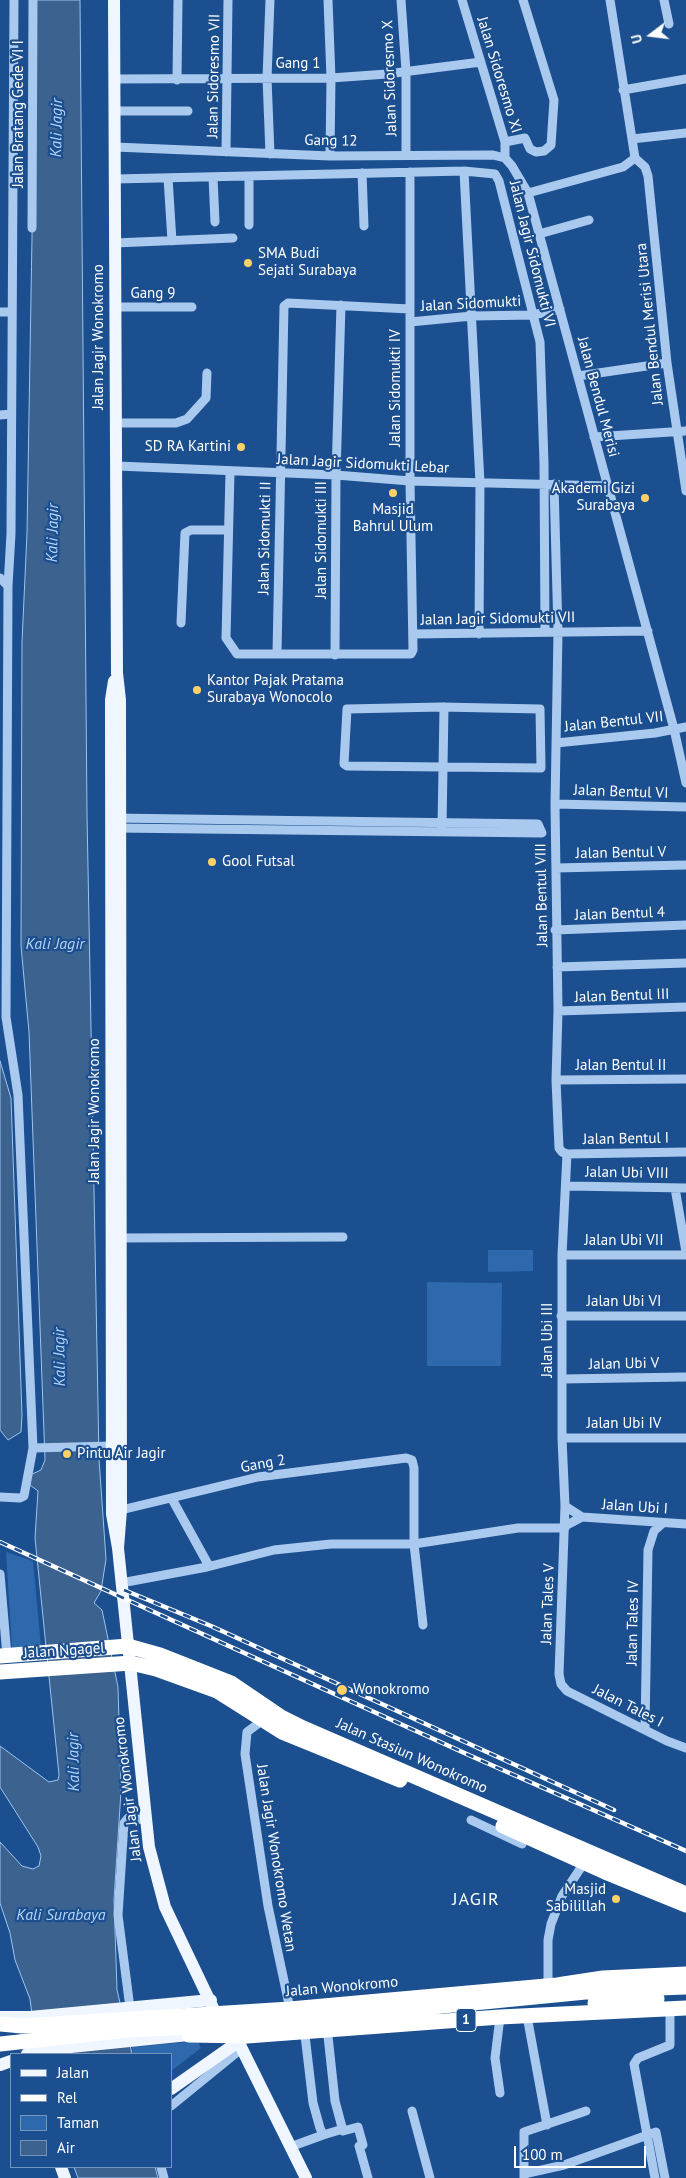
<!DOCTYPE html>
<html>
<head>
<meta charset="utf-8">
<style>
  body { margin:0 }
  #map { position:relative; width:686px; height:2178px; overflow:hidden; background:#1b4f8f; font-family:"PT Sans",sans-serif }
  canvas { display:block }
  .legend { position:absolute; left:10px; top:2053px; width:162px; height:115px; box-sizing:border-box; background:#1b4f8f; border:1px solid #7695bc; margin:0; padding:6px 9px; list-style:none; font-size:15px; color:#fff }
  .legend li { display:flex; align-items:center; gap:10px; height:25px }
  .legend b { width:25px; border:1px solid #7695bc }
  .north { position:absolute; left:626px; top:10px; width:50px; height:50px; -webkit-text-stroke:4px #1b4f8f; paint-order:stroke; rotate:255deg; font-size:14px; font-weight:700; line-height:20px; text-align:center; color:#fff }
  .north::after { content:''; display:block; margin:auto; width:18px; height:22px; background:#fff; clip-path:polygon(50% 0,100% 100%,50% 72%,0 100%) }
  .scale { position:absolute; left:514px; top:2146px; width:132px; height:22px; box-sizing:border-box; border:2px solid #fff; border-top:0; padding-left:6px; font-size:15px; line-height:18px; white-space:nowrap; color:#fff; -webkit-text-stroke:4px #1b4f8f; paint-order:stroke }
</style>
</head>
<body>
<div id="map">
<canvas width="686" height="2178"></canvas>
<ul class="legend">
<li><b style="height:6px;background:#f0f6ff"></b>Jalan</li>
<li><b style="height:6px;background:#fff"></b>Rel</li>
<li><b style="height:14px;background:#2e69ad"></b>Taman</li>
<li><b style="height:14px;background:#3c6290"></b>Air</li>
</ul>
<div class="north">U</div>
<div class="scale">100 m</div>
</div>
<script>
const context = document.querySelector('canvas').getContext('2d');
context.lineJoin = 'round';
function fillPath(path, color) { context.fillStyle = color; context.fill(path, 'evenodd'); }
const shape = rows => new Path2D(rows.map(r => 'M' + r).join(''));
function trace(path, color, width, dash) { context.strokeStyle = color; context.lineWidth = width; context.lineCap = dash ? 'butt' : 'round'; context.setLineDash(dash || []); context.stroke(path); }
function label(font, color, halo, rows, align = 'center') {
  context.font = font + ' "PT Sans",sans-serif'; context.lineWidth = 4.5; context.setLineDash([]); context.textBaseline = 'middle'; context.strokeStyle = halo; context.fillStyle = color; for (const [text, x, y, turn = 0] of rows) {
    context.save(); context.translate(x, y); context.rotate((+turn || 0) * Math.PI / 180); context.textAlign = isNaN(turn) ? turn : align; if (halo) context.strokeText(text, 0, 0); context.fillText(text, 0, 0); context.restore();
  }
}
fillPath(shape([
  [488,1250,533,1250,533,1271,488,1272],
  [427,1282,502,1283,501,1366,427,1366],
  [6,1552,33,1561,41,1647,12,1648],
  [198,2041,201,2048,171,2071,171,2054,133,2054,132,2047]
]), '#2e69ad');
const water = shape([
  [36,0,80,0,87,814,99,1459,106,1559,101,1591,94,1603,102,1610,118,1687,121,1791,114,1900,117,1990,132,2054,37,2054,30,1999,15,1960,10,1933,0,1903,0,1842,22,1866,33,1869,39,1866,41,1856,38,1847,0,1787,0,1746,49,1782,58,1780,59,1775,35,1538,38,1491,30,1485,30,1475,41,1470,45,1460,29,1032,21,946,22,642,27,533,36,0],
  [0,1061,11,1098,22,1415,21,1432,8,1440,0,1430,0,1061],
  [74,2167,155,2167,158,2178,78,2178,74,2167]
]);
fillPath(water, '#3c6290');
trace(water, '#9cc4f0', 1);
trace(shape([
  [270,0,267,78,270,154],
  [328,0,331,78,330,156],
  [401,0,406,71,406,155],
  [462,0,505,142,505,158],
  [664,0,669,24],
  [115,79,331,78,387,74,481,62],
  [177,80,178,0],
  [623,90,686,79],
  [115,111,188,111],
  [632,139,686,133],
  [505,142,525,138,530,149,536,152,544,151,551,145,554,100,523,0],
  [115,147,330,156,493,155,505,158,512,166,528,193,674,729,686,783],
  [226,152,228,0],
  [635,158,645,167,648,176,667,363,686,491],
  [464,171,480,483,479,634],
  [362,173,364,226],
  [213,177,215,222],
  [168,178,172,241],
  [115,179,464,171,495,174,499,181,540,342,544,463,545,632],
  [528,193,623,167,635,158,610,0],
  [249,225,249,176],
  [32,228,33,0],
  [539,234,589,220],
  [115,243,233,238],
  [115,307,192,307],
  [0,312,12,312],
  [410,322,472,316,533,315,560,309],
  [578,376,667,363],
  [0,415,11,414],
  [116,423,176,423,187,419,206,398,207,373],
  [594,437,686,431],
  [117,466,336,475,410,481,608,486],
  [230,472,226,638,237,654,411,654,413,650,410,481,410,172],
  [554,484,558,632,555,804,558,1011,556,1080,559,1148,562,1152,567,1154,686,1152],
  [0,578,8,586,6,1017,18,1095,33,1448],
  [8,586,11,534,14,0],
  [181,623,185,533,191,530,227,530],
  [413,634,648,631],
  [277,653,284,306,288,303,410,309],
  [335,655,336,475,341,305],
  [441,707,540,709,541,768,347,766,344,764,347,709,441,707],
  [556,743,655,733,686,727],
  [555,804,686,807],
  [114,818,538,824,542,833,116,828],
  [442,827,444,707],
  [556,868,686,865],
  [555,930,686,925],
  [557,967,686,963],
  [558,1011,686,1007],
  [556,1080,686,1079],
  [567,1154,562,1255,562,1438,565,1506,559,1674,561,1684,567,1691,667,1741,686,1748],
  [567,1186,686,1188],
  [675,1188,686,1252],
  [121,1238,343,1237],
  [562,1255,686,1255],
  [561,1316,686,1316],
  [562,1379,686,1377],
  [562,1438,686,1438],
  [0,1497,20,1498,24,1496,33,1448,111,1446],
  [172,1499,209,1566],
  [565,1506,582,1517,686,1524],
  [121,1510,258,1477,406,1458,412,1460,414,1468,414,1544,423,1625],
  [565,1526,582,1517],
  [0,1574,7,1656],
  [121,1583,207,1567,274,1550,331,1544,414,1544,518,1528,565,1528],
  [263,1720,247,1732,245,1754,268,1906,290,2009],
  [645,1729,648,1550,654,1531,663,1523],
  [471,1820,522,1844],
  [548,1985,548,1940,551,1924,562,1896,584,1863],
  [130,2008,118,1915,124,1823,128,1818,146,1820],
  [527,2016,547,2125],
  [500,2017,495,2058,500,2093],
  [304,2027,313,2103,320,2128,323,2135,343,2129],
  [327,2027,335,2101,343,2131,358,2127,363,2145,359,2146,368,2178],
  [171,2106,241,2049],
  [412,2111,430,2178],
  [290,2147,323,2135],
  [161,2167,164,2178],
  [524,2174,564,2165,656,2132,665,2178],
  [524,2178,524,2132,586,2111],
  [655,2178,634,2064,638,2058,670,2045,670,2009]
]), '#a9c9ee', 9);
trace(shape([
  [114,0,117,673,120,700,121,1510,118,1548],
  [114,681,111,700,112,1514,118,1548,149,1847,165,1907,216,2014],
  [0,2017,30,2017,211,2000],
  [238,2041,306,2178],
  [27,2054,41,2050,189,2035],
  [0,2065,11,2061],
  [171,2089,245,2037],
  [61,2167,65,2178]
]), '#f0f6ff', 12);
trace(shape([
  [0,1656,128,1646,160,1655,231,1683,281,1717,303,1728,686,1894],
  [0,1672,131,1663,156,1669,217,1691,282,1732,400,1780],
  [503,1826,605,1872,686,1905],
  [595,2003,657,1999],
  [0,2024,22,2026,290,2009,557,1985,603,1978,686,1974],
  [189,2035,247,2036,500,2017,686,2008],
  [0,2044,128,2030,269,2023,606,1990,686,1987]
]), '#fff', 15);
const rail = shape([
  [0,1542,471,1756,686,1851],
  [124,1590,211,1626,614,1810]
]);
trace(rail, '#fff', 4.5);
trace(rail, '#1b4f8f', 2.5, [8]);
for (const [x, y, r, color] of [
  [248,263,5,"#ffd166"],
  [241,447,5,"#ffd166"],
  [393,493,5,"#ffd166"],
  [645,498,5,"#ffd166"],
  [197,690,5,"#ffd166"],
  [212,862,5,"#ffd166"],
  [67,1454,5,"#ffd166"],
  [342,1690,6,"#ffd166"],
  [616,1899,5,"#ffd166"]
]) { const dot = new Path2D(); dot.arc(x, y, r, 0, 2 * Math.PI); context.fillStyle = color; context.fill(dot); trace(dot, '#1b4f8f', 2); }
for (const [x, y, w] of [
  [466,2020,20]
]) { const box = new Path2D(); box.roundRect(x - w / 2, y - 11.5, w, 23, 4); context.fillStyle = '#1b4f8f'; context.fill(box); trace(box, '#fff', 1); }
label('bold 14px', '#fff', null, [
  ["1",466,2020]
]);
label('15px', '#fff', '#1b4f8f', [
  ["Gang 1",298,64],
  ["Jalan Sidoresmo XI",499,75,73],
  ["Jalan Sidoresmo VII",214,76,-89],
  ["Jalan Sidoresmo X",390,78,-92],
  ["Jalan Bratang Gede VI I",19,114,-90],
  ["Gang 12",331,141,1],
  ["Jalan Jagir Sidomukti VI",532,254,76],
  ["Gang 9",153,294],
  ["Jalan Sidomukti",471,304,-3],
  ["Jalan Bendul Merisi Utara",650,324,-96],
  ["Jalan Jagir Wonokromo",99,337,-90],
  ["Jalan Sidomukti IV",396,388,-90],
  ["Jalan Bendul Merisi",598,397,75],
  ["Jalan Jagir Sidomukti Lebar",363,464,3],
  ["Jalan Sidomukti II",265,538,-89],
  ["Jalan Sidomukti III",322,540,-90],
  ["Jalan Jagir Sidomukti VII",498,619,-1],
  ["Jalan Bentul VII",614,722,-6],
  ["Jalan Bentul VI",621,792,2],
  ["Jalan Bentul V",621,853,-1],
  ["Jalan Bentul VIII",542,895,-91],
  ["Jalan Bentul 4",620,914,-2],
  ["Jalan Bentul III",622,996,-2],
  ["Jalan Bentul II",621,1066],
  ["Jalan Jagir Wonokromo",95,1111,-90],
  ["Jalan Bentul I",626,1139,-1],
  ["Jalan Ubi VIII",627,1173,1],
  ["Jalan Ubi VII",624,1241],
  ["Jalan Ubi VI",624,1302],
  ["Jalan Ubi III",548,1340,-90],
  ["Jalan Ubi V",624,1364,-1],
  ["Jalan Ubi IV",624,1424],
  ["Gang 2",263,1464,-10],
  ["Jalan Ubi I",635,1507,4],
  ["Jalan Tales V",548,1604,-88],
  ["Jalan Tales IV",633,1623,-89],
  ["Jalan Ngagel",64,1651,-4],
  ["Jalan Tales I",628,1706,27],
  ["Jalan Stasiun Wonokromo",412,1756,24],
  ["Jalan Jagir Wonokromo",128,1789,-97],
  ["Jalan Jagir Wonokromo Wetan",276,1858,81],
  ["Jalan Wonokromo",342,1987,-5]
]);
label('15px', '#fff', '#1b4f8f', [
  ["SMA Budi",258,254],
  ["Sejati Surabaya",258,271],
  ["SD RA Kartini",231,447,"right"],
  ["Akademi Gizi",635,489,"right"],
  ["Surabaya",635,506,"right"],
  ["Masjid",393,510,"center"],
  ["Bahrul Ulum",393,527,"center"],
  ["Kantor Pajak Pratama",207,681],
  ["Surabaya Wonocolo",207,698],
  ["Gool Futsal",222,862],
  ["Pintu Air Jagir",77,1454],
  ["Wonokromo",353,1690],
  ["Masjid",606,1890,"right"],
  ["Sabilillah",606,1907,"right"]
], 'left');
label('italic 16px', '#b5d3f5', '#1b4f8f', [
  ["Kali Jagir",57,128,-89],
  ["Kali Jagir",53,533,-89],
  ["Kali Jagir",55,944],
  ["Kali Jagir",60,1357,-91],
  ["Kali Jagir",74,1762,-91],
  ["Kali Surabaya",61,1915]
]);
context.letterSpacing = '1px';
label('18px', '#fff', '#1b4f8f', [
  ["JAGIR",476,1900]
]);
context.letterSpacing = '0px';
</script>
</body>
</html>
